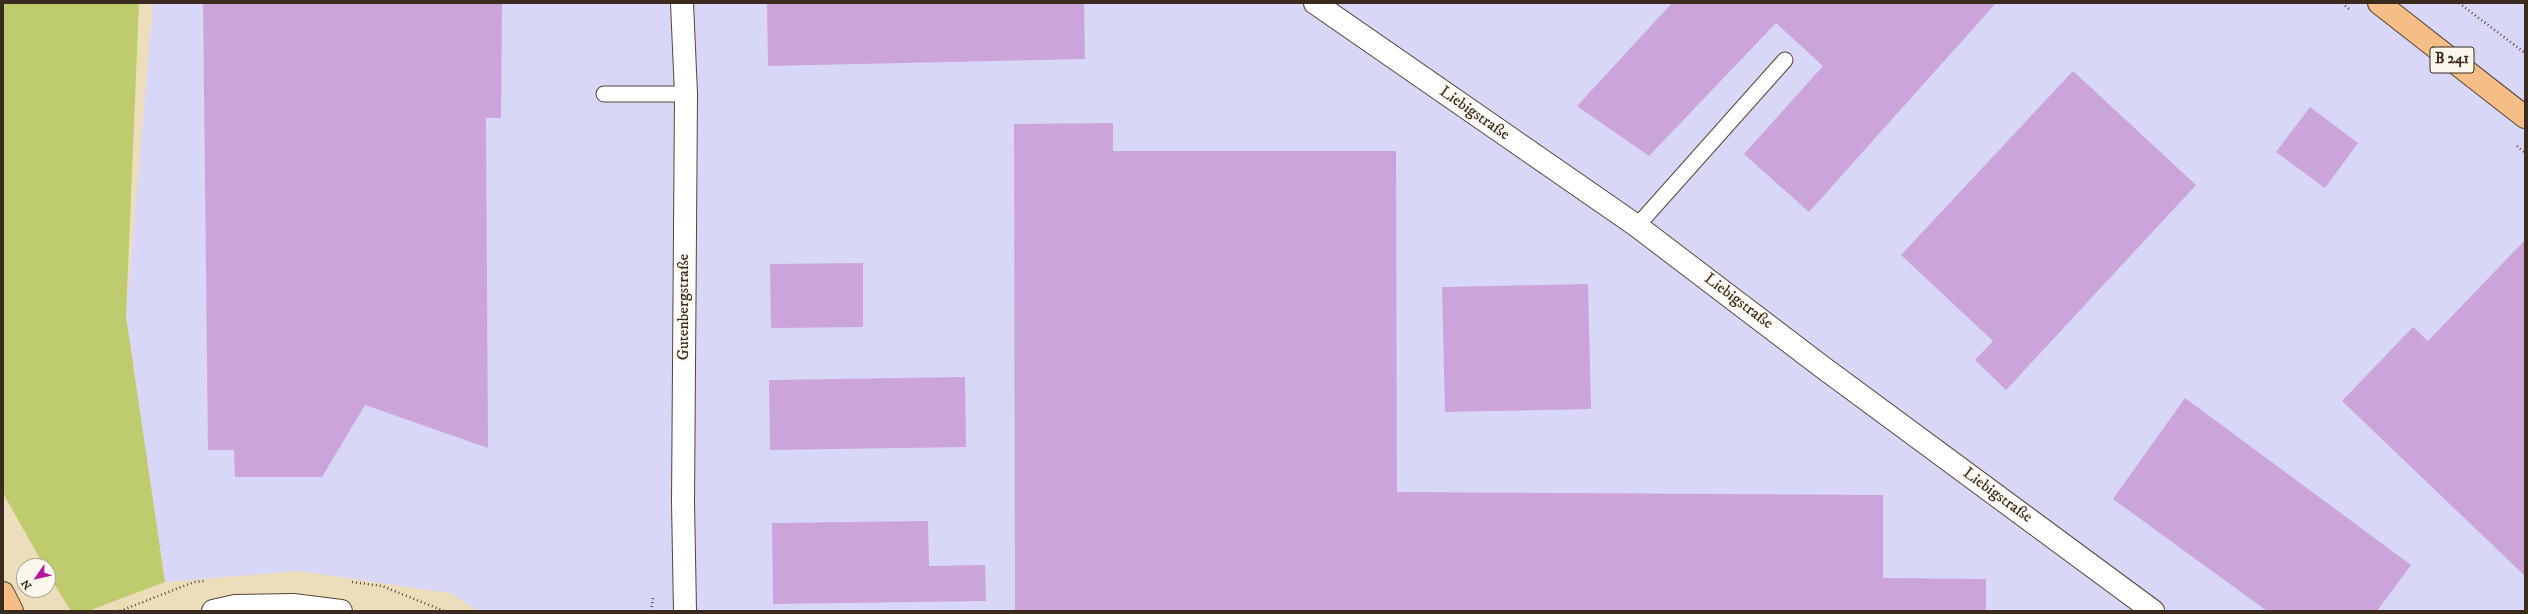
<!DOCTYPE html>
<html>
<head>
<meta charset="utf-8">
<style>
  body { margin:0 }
  #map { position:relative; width:2528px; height:614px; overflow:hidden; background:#ecdebb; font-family:"IM FELL DW Pica",serif }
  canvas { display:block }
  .frame { position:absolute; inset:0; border:4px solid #3b2a1e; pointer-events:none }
  .north { position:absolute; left:16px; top:558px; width:40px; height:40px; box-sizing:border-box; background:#fbf7ec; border:1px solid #aea59a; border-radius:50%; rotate:236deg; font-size:11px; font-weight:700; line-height:16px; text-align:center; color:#3b2a1e }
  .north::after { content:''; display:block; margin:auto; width:14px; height:18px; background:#b5179e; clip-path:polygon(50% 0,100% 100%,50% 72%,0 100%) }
</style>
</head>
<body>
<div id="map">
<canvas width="2528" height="614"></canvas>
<div class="frame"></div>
<div class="north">N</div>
</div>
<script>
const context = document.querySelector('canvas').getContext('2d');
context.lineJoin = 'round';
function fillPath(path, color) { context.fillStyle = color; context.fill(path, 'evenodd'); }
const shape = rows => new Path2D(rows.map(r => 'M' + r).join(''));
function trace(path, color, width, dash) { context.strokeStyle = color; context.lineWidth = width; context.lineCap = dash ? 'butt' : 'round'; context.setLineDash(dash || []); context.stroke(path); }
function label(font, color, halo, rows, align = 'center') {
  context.font = font + ' "IM FELL DW Pica",serif'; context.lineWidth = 3; context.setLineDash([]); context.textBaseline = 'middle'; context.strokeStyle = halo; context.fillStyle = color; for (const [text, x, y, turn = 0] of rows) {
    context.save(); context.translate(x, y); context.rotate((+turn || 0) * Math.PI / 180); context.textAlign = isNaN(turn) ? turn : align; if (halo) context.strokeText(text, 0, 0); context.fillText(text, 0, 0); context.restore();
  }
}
fillPath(shape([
  [153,3,2525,3,2525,611,478,611,450,593,298,571,165,582,126,316]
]), '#d8d7f8');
fillPath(shape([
  [3,3,139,3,126,316,165,582,88,611,71,611,48,574,48,566,44,566,3,493]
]), '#bfcc6d');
fillPath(shape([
  [203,3,502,3,501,118,486,118,488,448,365,405,322,477,235,477,234,450,208,450],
  [767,3,1084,3,1085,59,768,66],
  [1672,3,1996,3,1809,212,1744,154,1823,66,1776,23,1649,156,1577,106],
  [2073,71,2196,185,2006,390,1975,360,1993,341,1901,255],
  [2310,107,2358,143,2325,188,2276,152],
  [1113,123,1113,151,1396,151,1397,492,1883,495,1883,578,1986,579,1986,611,1015,611,1014,124],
  [2525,240,2525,576,2342,401,2413,327,2428,341],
  [863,263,863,327,771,328,770,264],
  [1588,284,1591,409,1445,412,1442,287],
  [965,377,966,447,770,450,769,380],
  [2185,398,2411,565,2377,611,2267,611,2113,499],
  [928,521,929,566,985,565,986,601,773,604,772,523]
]), '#cba5da');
const service = shape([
  [604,94,686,94],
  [1637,226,1785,60]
]);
const minor = shape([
  [682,3,686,94,683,502,685,611],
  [1315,3,1637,226,1821,366,2153,611],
  [213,611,235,606,293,605,341,611]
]);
const primary = shape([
  [2379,3,2525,117]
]);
const trunk = shape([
  [3,593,12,611]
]);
trace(service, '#564536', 17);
trace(minor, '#564536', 24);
trace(primary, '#564536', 24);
trace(trunk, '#564536', 24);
trace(shape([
  [2342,3,2349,9],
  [2459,3,2525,53],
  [2517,146,2525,153],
  [352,582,382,586,444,611],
  [120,611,194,582,204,581],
  [651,611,653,598]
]), '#564536', 2.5, [1, 3]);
trace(service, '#fff', 15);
trace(minor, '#fff', 22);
trace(primary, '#f6be87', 22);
trace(trunk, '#f6be87', 22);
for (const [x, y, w] of [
  [2452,60,44]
]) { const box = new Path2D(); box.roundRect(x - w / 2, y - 13, w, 26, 3); context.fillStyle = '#fbf7ec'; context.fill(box); trace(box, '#3b2a1e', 1); }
label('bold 15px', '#3b2a1e', null, [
  ["B 241",2452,60]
]);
label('16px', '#3b2a1e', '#fbf7ec', [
  ["Liebigstraße",1474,114,35],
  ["Liebigstraße",1738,302,37],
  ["Gutenbergstraße",685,307,-90],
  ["Liebigstraße",1997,496,36]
]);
</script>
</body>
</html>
